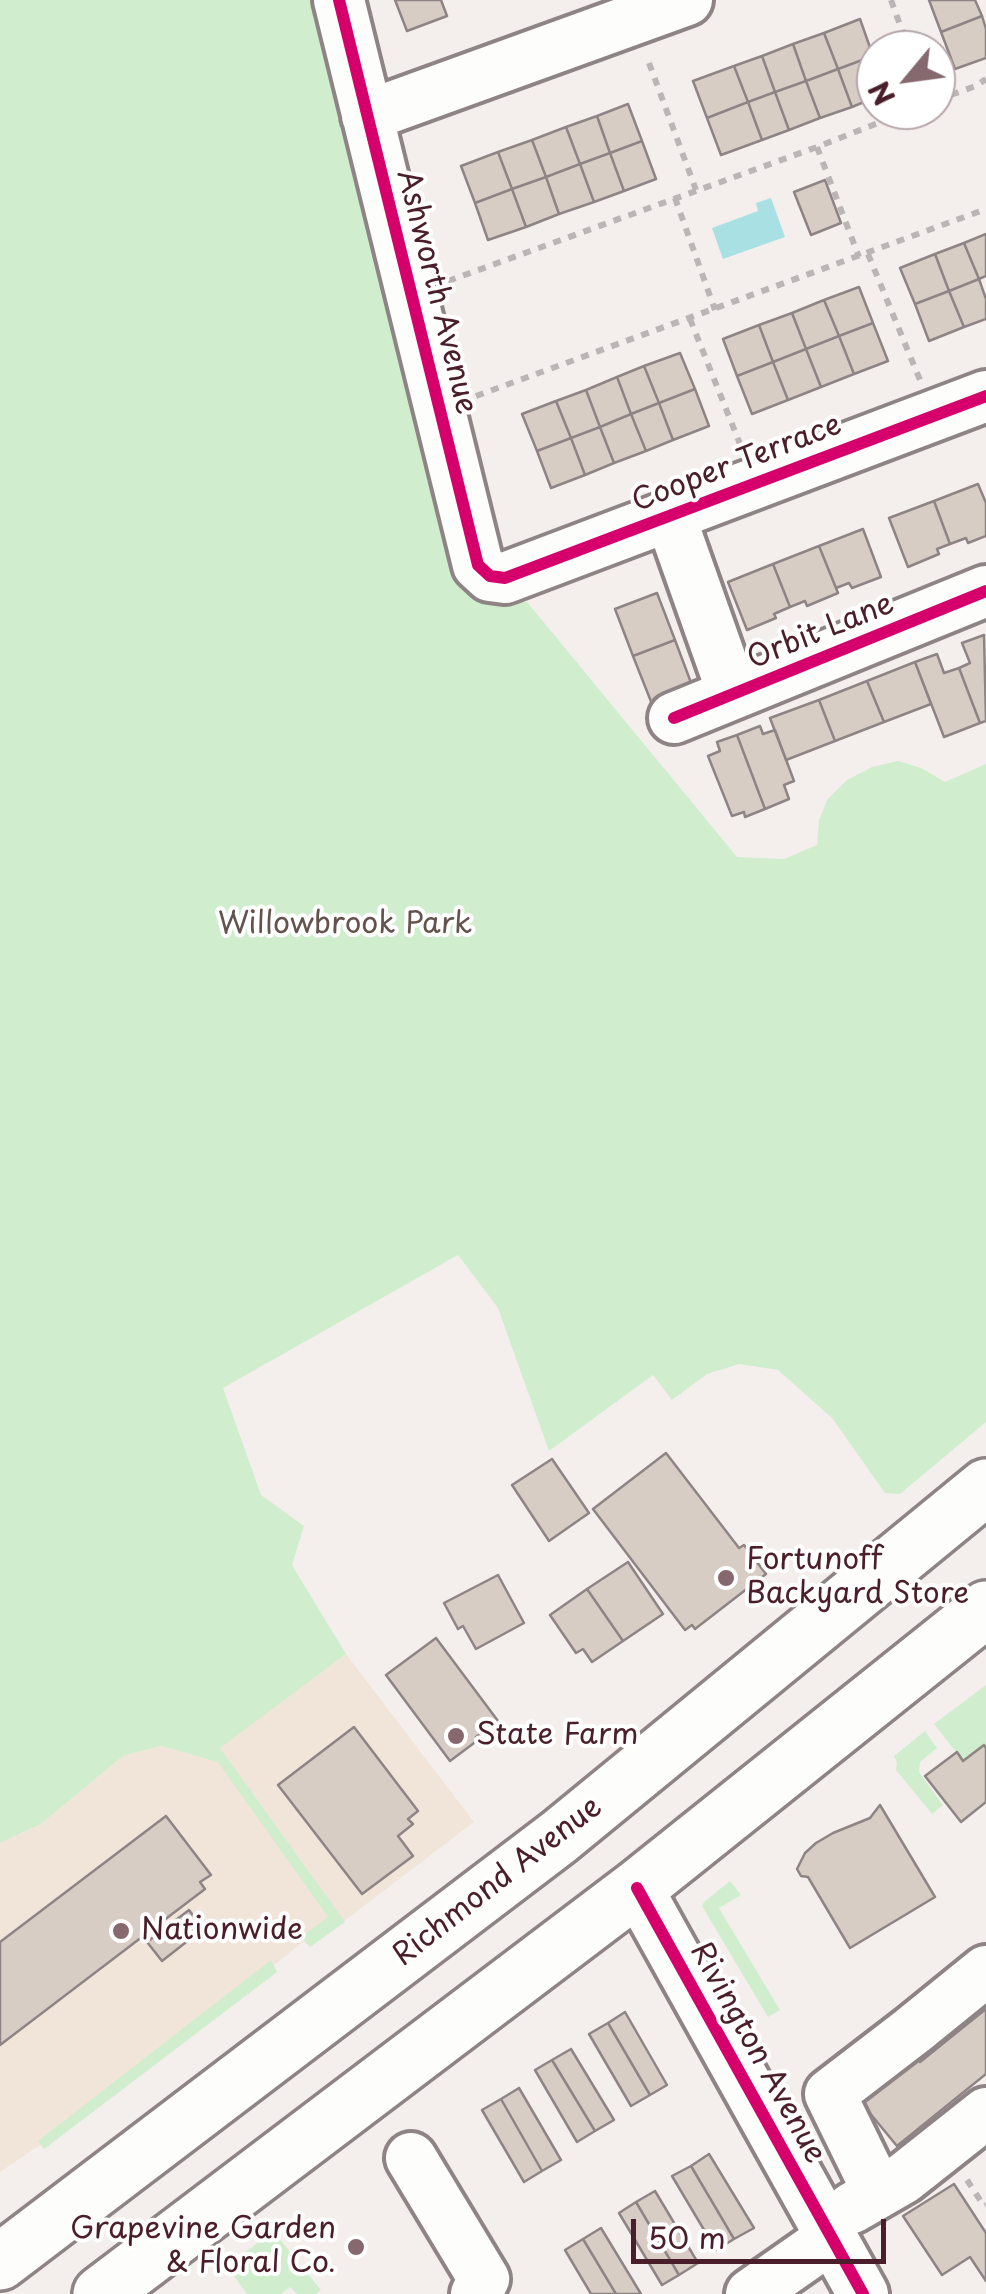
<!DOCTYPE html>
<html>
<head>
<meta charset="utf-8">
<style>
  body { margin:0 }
  #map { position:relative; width:986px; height:2294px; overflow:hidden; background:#f4efec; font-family:"Playpen Sans",sans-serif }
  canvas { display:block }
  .north { position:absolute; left:856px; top:30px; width:100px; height:100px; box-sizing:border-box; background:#fff; border:2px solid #b7a5aa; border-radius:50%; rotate:241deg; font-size:28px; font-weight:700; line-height:40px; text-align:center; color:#4a1f2b }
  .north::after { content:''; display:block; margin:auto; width:35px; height:45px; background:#86686f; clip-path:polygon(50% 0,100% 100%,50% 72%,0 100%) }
  .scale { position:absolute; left:631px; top:2219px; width:255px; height:45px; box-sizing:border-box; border:5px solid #4a1f2b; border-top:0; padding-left:12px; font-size:30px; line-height:35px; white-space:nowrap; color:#4a1f2b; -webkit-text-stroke:8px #fff; paint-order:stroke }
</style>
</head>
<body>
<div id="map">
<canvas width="986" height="2294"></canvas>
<div class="north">N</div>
<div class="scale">50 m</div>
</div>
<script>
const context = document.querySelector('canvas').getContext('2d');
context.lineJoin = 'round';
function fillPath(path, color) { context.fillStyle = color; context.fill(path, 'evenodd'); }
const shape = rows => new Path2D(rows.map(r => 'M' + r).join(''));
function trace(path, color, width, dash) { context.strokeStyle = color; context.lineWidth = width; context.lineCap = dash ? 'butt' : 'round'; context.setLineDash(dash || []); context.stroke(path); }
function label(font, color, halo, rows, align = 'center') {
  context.font = font + ' "Playpen Sans",sans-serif'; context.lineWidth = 8; context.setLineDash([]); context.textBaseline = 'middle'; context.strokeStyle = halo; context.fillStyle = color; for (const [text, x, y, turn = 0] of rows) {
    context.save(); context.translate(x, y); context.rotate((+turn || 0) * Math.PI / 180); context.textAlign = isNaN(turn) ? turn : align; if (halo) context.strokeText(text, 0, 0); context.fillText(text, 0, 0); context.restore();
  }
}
fillPath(shape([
  [346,1654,474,1822,310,1947,304,1941,274,1965,277,1972,44,2149,40,2145,0,2172,0,1843,41,1824,123,1756,161,1746,208,1759,215,1750]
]), '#f1e5da');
fillPath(shape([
  [0,0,316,0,503,602,527,602,737,857,784,859,817,845,819,820,827,800,847,780,872,767,898,761,921,768,945,782,986,764,986,1422,900,1494,885,1493,832,1418,778,1370,739,1364,707,1374,672,1400,653,1375,549,1451,498,1308,458,1255,223,1388,261,1495,304,1526,292,1565,346,1654,220,1748,345,1922,310,1947,301,1937,328,1917,218,1762,161,1746,123,1756,41,1824,0,1843],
  [986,1685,986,1748,983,1746,963,1761,934,1724],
  [925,1731,937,1748,920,1762,919,1772,943,1805,932,1814,896,1770,897,1762,894,1756],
  [730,1881,741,1895,719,1908,780,2010,768,2017,702,1906,704,1902],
  [271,1960,277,1972,44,2149,38,2141],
  [273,2231,321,2290,316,2294,297,2294,290,2287,281,2294,247,2294,231,2272,227,2266]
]), '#d0eecd');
fillPath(shape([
  [771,198,785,237,723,259,712,228,758,211,756,203]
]), '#a8e0e3');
const building = shape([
  [395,0,441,0,447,16,407,31,395,0],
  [929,0,975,0,982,16,941,32,929,0],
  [982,16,986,29,986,58,955,69,941,32,982,16],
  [860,19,873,56,838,69,824,33,860,19],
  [824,33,838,69,806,81,793,44,824,33],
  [793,44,806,81,775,92,762,56,793,44],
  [762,56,775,92,748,102,734,66,762,56],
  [873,56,876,63,876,97,852,107,838,69,873,56],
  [734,66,748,102,707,118,693,81,734,66],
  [838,69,852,107,820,118,806,81,838,69],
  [806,81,820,118,789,130,775,92,806,81],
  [775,92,789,130,762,140,748,102,775,92],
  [748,102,762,140,721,155,707,118,748,102],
  [628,104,642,141,610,153,597,116,628,104],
  [597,116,610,153,580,164,566,127,597,116],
  [566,127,580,164,546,177,532,140,566,127],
  [532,140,546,177,512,189,498,152,532,140],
  [642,141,656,179,624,191,610,153,642,141],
  [498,152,512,189,475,203,461,166,498,152],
  [610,153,624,191,594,202,580,164,610,153],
  [580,164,594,202,559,214,546,177,580,164],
  [546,177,559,214,526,227,512,189,546,177],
  [825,180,841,223,811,235,794,192,825,180],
  [512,189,526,227,488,240,475,203,512,189],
  [986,234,986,276,979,279,964,243,986,234],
  [964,243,979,279,949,291,935,254,964,243],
  [935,254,949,291,915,304,900,268,935,254],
  [979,279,986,299,986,319,964,327,949,291,979,279],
  [859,287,873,323,839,336,824,300,859,287],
  [949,291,964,327,929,341,915,304,949,291],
  [824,300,839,336,806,349,792,313,824,300],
  [792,313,806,349,773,362,759,325,792,313],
  [873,323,888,361,854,374,839,336,873,323],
  [759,325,773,362,737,376,723,339,759,325],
  [839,336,854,374,821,387,806,349,839,336],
  [806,349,821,387,788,400,773,362,806,349],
  [680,353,695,389,659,403,644,366,680,353],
  [773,362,788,400,752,414,737,376,773,362],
  [644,366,659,403,631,414,617,377,644,366],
  [617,377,631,414,600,427,586,390,617,377],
  [695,389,709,426,673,440,659,403,695,389],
  [586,390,600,427,571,438,556,401,586,390],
  [556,401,571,438,537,451,522,414,556,401],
  [659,403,673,440,646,451,631,414,659,403],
  [631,414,646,451,614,463,600,427,631,414],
  [600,427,614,463,585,475,571,438,600,427],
  [571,438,585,475,551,488,537,451,571,438],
  [978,484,986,503,986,536,968,543,966,538,950,544,934,501,978,484],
  [934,501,950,544,937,549,939,554,908,567,889,518,934,501],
  [863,529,881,577,852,588,849,583,836,588,819,546,863,529],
  [819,546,838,593,807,606,805,601,790,607,773,564,819,546],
  [773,564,790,607,774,614,776,618,747,630,728,582,773,564],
  [657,593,675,640,633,656,615,609,657,593],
  [984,635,986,721,980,723,959,668,970,663,962,643,984,635],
  [675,640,693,688,652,704,633,656,675,640],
  [937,654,944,673,959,668,980,723,944,737,915,662,937,654],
  [915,662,931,704,884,722,867,681,915,662],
  [867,681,884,722,835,741,819,700,867,681],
  [819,700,835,741,786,760,770,718,819,700],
  [760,726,763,734,775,730,794,781,784,785,789,799,765,809,737,735,760,726],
  [737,735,765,809,745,817,744,812,732,816,708,756,720,751,717,742,737,735],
  [666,1453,739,1548,744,1545,766,1574,695,1629,692,1625,685,1630,593,1509,666,1453],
  [552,1459,589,1513,549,1541,512,1485,552,1459],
  [628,1562,663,1614,623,1641,587,1589,628,1562],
  [498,1575,524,1623,476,1649,463,1626,458,1629,444,1603,498,1575],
  [587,1589,623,1641,592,1662,583,1649,576,1653,550,1615,587,1589],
  [436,1638,498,1721,476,1737,478,1740,450,1761,386,1675,436,1638],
  [354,1727,418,1811,408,1819,413,1824,398,1836,413,1856,362,1894,278,1785,354,1727],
  [984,1745,986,1748,986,1802,961,1822,925,1776,957,1752,963,1761,984,1745],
  [880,1805,935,1897,850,1948,808,1877,801,1876,797,1869,805,1853,816,1843,833,1833,870,1818,880,1805],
  [166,1816,211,1875,200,1882,205,1889,0,2045,0,1942,166,1816],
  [189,1910,203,1929,162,1961,147,1942,189,1910],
  [986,2009,986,2074,897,2146,859,2100,914,2055,920,2062,986,2009],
  [625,2012,667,2085,650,2095,608,2023,625,2012],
  [608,2023,650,2095,631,2106,589,2034,608,2023],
  [571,2049,614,2120,595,2131,552,2060,571,2049],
  [552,2060,595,2131,577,2142,535,2070,552,2060],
  [519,2088,561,2160,542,2171,501,2099,519,2088],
  [501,2099,542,2171,524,2182,482,2110,501,2099],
  [709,2154,754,2228,734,2239,691,2166,709,2154],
  [691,2166,734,2239,716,2250,672,2176,691,2166],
  [954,2184,986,2233,986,2281,970,2257,942,2275,903,2216,954,2184],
  [655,2191,698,2263,679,2275,636,2202,655,2191],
  [636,2202,679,2275,662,2285,619,2213,636,2202],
  [601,2228,641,2294,616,2294,583,2239,601,2228],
  [583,2239,616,2294,591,2294,565,2250,583,2239]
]);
fillPath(building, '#d7cdc4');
trace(building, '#8f8485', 2.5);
const minor = shape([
  [339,0,478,565,490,576,505,578,986,396],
  [367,116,687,0],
  [670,516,733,694],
  [674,718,986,591],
  [637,1888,863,2294],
  [411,2158,484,2279,476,2294],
  [878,2192,830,2094,912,2031,986,1971],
  [852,2208,904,2178,986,2113],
  [751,2294,831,2238]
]);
const major = shape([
  [0,2262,559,1837,986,1487],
  [101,2294,637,1888,986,1609]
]);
trace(minor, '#8f8485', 58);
trace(major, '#8f8485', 62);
trace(shape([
  [891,0,909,50],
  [649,63,696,190],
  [936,100,976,86,986,79],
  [817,147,859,257],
  [675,198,715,310],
  [868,254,920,380],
  [448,281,817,147,911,110],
  [690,319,742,449],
  [476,396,986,209],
  [967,2180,984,2206,986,2205]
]), '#bbb5b6', 6, [8, 8]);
trace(minor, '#fdfdfc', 50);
trace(major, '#fdfdfc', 55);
trace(shape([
  [339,0,478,565,490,576,505,578,986,396],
  [674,718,986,591],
  [637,1888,863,2294]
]), '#d6006c', 12);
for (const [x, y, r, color] of [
  [726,1578,10,"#86686f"],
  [456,1736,10,"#86686f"],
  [121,1931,10,"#86686f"],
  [356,2247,10,"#86686f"]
]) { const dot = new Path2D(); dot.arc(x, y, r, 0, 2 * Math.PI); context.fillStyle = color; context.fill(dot); trace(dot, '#fff', 4); }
label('30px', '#4a1f2b', '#fff', [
  ["Ashworth Avenue",436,292,76],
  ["Cooper Terrace",737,464,-21],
  ["Orbit Lane",821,632,-22],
  ["Richmond Avenue",498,1882,-38],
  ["Rivington Avenue",757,2053,61]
]);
label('30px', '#64534d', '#fff', [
  ["Willowbrook Park",345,925]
]);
label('30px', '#4a1f2b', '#fff', [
  ["Fortunoff",746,1561],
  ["Backyard Store",746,1595],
  ["State Farm",476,1736],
  ["Nationwide",141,1931],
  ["Grapevine Garden",336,2230,"right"],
  ["& Floral Co.",336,2264,"right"]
], 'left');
</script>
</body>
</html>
